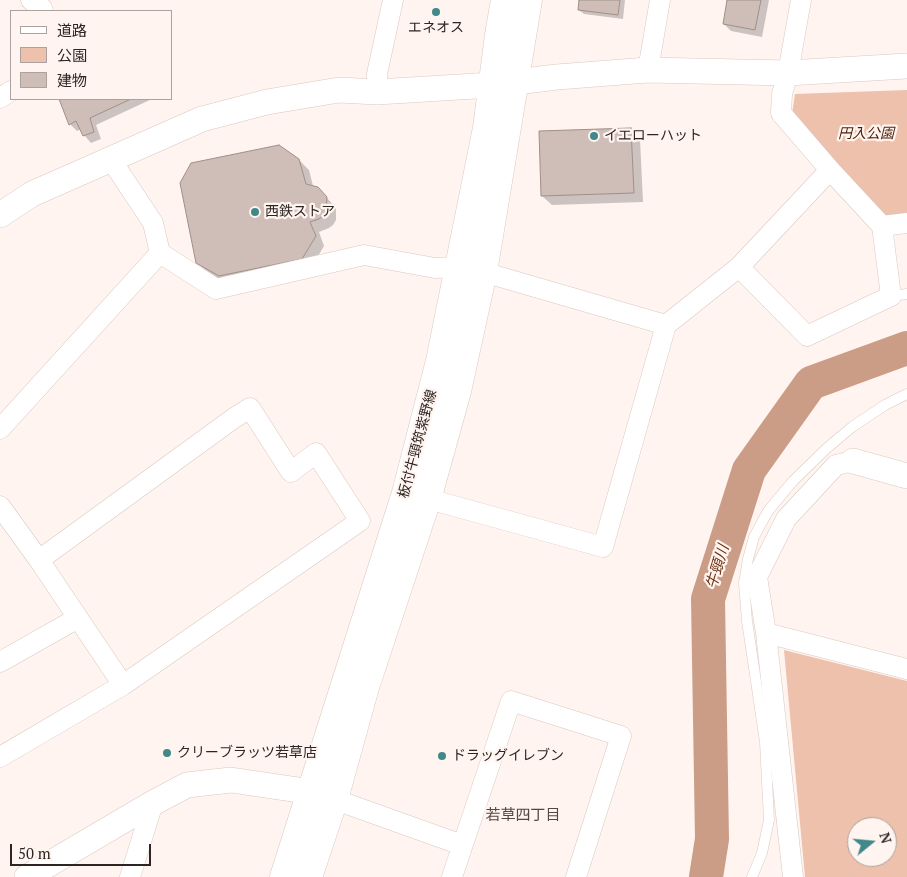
<!DOCTYPE html>
<html>
<head>
<meta charset="utf-8">
<style>
  body { margin:0 }
  #map { position:relative; width:907px; height:877px; overflow:hidden; background:#fff4f0; font-family:"PT Serif","Noto Sans JP",serif }
  canvas { display:block }
  .legend { position:absolute; left:10px; top:10px; width:162px; height:90px; box-sizing:border-box; background:#fff4f0; border:1px solid #aba19e; margin:0; padding:6px 9px; list-style:none; font-size:15px; color:#2c2522 }
  .legend li { display:flex; align-items:center; gap:10px; height:25px }
  .legend b { width:25px; border:1px solid #aba19e }
  .north { position:absolute; left:847px; top:817px; width:50px; height:50px; box-sizing:border-box; background:#fff4f0; border:1px solid #aba19e; border-radius:50%; rotate:73deg; font-size:14px; font-weight:700; line-height:20px; text-align:center; color:#2c2522 }
  .north::after { content:''; display:block; margin:auto; width:18px; height:22px; background:#408889; clip-path:polygon(50% 0,100% 100%,50% 72%,0 100%) }
  .scale { position:absolute; left:10px; top:844px; width:141px; height:22px; box-sizing:border-box; border:2px solid #2c2522; border-top:0; padding-left:6px; font-size:15px; line-height:18px; white-space:nowrap; color:#2c2522; -webkit-text-stroke:4px #fff4f0; paint-order:stroke }
</style>
</head>
<body>
<div id="map">
<canvas width="907" height="877"></canvas>
<ul class="legend">
<li><b style="height:6px;background:#fff"></b>道路</li>
<li><b style="height:14px;background:#edc1ab"></b>公園</li>
<li><b style="height:14px;background:#cfbeb7"></b>建物</li>
</ul>
<div class="north">N</div>
<div class="scale">50 m</div>
</div>
<script>
const context = document.querySelector('canvas').getContext('2d');
context.lineJoin = 'round';
function fillPath(path, color) { context.fillStyle = color; context.fill(path, 'evenodd'); }
const shape = rows => new Path2D(rows.map(r => 'M' + r).join(''));
function trace(path, color, width, dash) { context.strokeStyle = color; context.lineWidth = width; context.lineCap = dash ? 'butt' : 'round'; context.setLineDash(dash || []); context.stroke(path); }
function label(font, color, halo, rows, align = 'center') {
  context.font = font + ' "PT Serif","Noto Sans JP",serif'; context.lineWidth = 4.5; context.setLineDash([]); context.textBaseline = 'middle'; context.strokeStyle = halo; context.fillStyle = color; for (const [text, x, y, turn = 0] of rows) {
    context.save(); context.translate(x, y); context.rotate((+turn || 0) * Math.PI / 180); context.textAlign = isNaN(turn) ? turn : align; if (halo) context.strokeText(text, 0, 0); context.fillText(text, 0, 0); context.restore();
  }
}
fillPath(shape([
  [907,90,907,213,886,216,792,114,795,94],
  [784,650,907,681,907,877,805,877],
  [857,827,887,827,887,857,857,857]
]), '#edc1ab');
fillPath(shape([
  [580,0,625,0,623,19,584,14,579,10],
  [728,0,769,0,762,37,731,31,724,24],
  [60,99,152,99,96,125,101,139,91,143,84,135,81,129,77,131,70,124],
  [631,129,640,139,643,202,552,205,542,196],
  [299,160,309,170,313,186,318,188,336,208,336,220,333,225,329,228,319,232,324,246,311,268,229,285,207,272,197,262]
]), '#0003');
trace(shape([
  [706,877,712,839,708,599,749,470,811,383,907,348]
]), '#cb9d87', 34);
const building = shape([
  [579,0,620,0,618,15,578,10,579,0],
  [727,0,761,0,755,30,723,24,727,0],
  [59,99,131,99,90,118,94,132,83,136,76,121,69,125,59,99],
  [631,128,634,193,541,196,539,131,631,128],
  [279,145,299,159,306,184,318,187,327,197,326,210,324,215,319,219,310,222,316,236,302,259,219,276,196,263,180,183,191,163,279,145]
]);
fillPath(building, '#cfbeb7');
trace(building, '#9f8f88', 1);
const service = shape([
  [891,296,907,294],
  [752,877,762,853,769,820,765,742,747,621,744,583,748,559,754,537,768,511,793,481,827,448,852,427,885,405,907,394]
]);
const minor = shape([
  [31,0,42,8,43,11],
  [648,70,660,0],
  [377,92,377,74,393,0],
  [0,98,11,91],
  [110,158,153,223,160,253,216,289,364,255,435,268,458,267,483,272,666,325,603,547,414,495],
  [882,226,907,223],
  [739,267,807,336,891,296,882,226,830,170],
  [666,325,739,267,830,170,781,113,782,94,788,73,801,0],
  [0,429,160,253],
  [0,506,39,560,123,685,360,521,316,453,291,472,250,408,234,418,39,560],
  [766,633,907,669],
  [0,662,78,618],
  [0,757,123,685],
  [322,795,462,845],
  [130,877,153,803],
  [452,877,511,701,621,736,576,877],
  [793,877,766,633,757,577,786,519,836,465,853,461]
]);
const tertiary = shape([
  [0,215,32,194,202,119,267,102,339,90,377,92,492,85,557,77,648,70,788,73,907,66],
  [853,461,907,476],
  [27,877,153,803,187,785,231,780,312,792]
]);
const secondary = shape([
  [284,877,406,493,440,361,487,128,499,35,505,0],
  [308,877,334,799,365,687,427,499,457,391,483,272,528,0]
]);
trace(service, '#d9c8c0', 11);
trace(minor, '#d9c8c0', 21);
trace(tertiary, '#d9c8c0', 26);
trace(secondary, '#d9c8c0', 29);
trace(service, '#fff', 10);
trace(minor, '#fff', 20);
trace(tertiary, '#fff', 25);
trace(secondary, '#fff', 28);
for (const [x, y, r, color] of [
  [436,12,5,"#408889"],
  [594,136,5,"#408889"],
  [255,212,5,"#408889"],
  [167,753,5,"#408889"],
  [442,756,5,"#408889"]
]) { const dot = new Path2D(); dot.arc(x, y, r, 0, 2 * Math.PI); context.fillStyle = color; context.fill(dot); trace(dot, '#fff4f0', 2); }
label('14px', '#2c2522', '#fff4f0', [
  ["エネオス",436,28,"center"],
  ["イエローハット",604,136],
  ["西鉄ストア",265,212],
  ["クリーブラッツ若草店",177,753],
  ["ドラッグイレブン",452,756]
], 'left');
label('italic 14px', '#481d04', '#fff4f0', [
  ["円入公園",866,134]
]);
label('14px', '#2c2522', '#fff4f0', [
  ["板付牛頸筑紫野線",418,444,-75]
]);
label('italic 15px', '#6a300f', '#fff4f0', [
  ["牛頸川",718,567,-73]
]);
label('15px', '#564841', '#fff4f0', [
  ["若草四丁目",523,816]
]);
</script>
</body>
</html>
